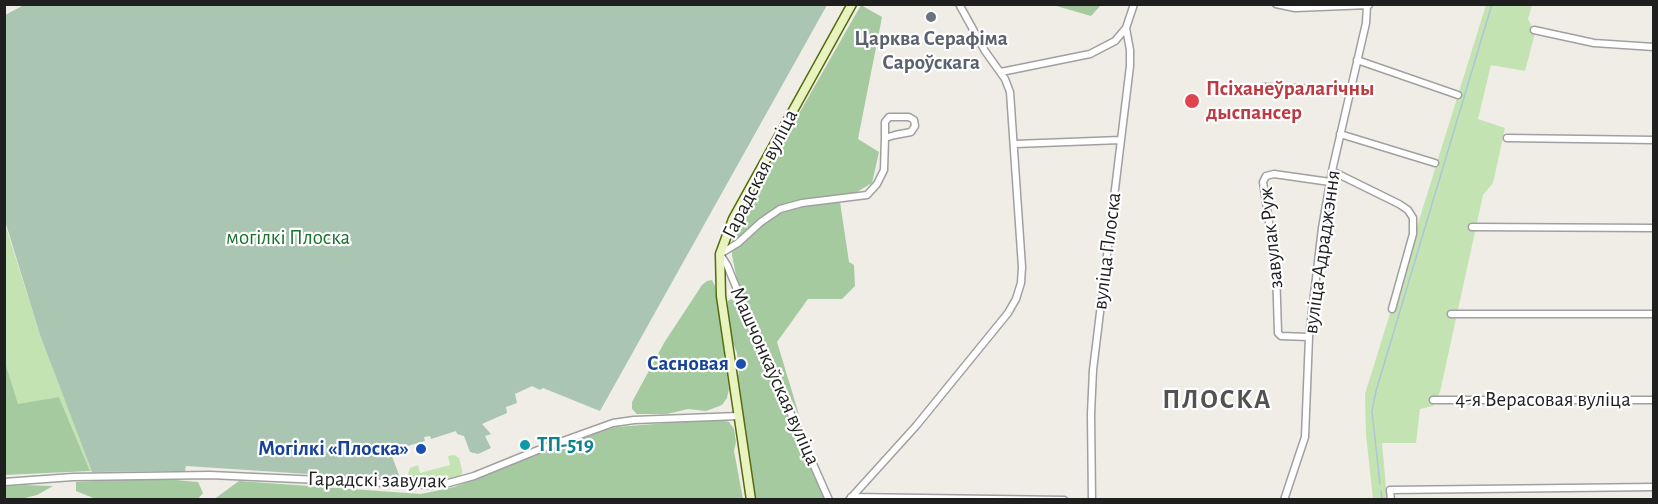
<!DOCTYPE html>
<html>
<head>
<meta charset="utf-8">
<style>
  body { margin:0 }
  #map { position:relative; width:1658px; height:504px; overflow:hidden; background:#efede6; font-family:"Alegreya Sans",sans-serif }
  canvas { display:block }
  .frame { position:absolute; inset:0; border:6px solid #1f1f1f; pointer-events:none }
</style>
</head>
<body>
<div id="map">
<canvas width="1658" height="504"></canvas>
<div class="frame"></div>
</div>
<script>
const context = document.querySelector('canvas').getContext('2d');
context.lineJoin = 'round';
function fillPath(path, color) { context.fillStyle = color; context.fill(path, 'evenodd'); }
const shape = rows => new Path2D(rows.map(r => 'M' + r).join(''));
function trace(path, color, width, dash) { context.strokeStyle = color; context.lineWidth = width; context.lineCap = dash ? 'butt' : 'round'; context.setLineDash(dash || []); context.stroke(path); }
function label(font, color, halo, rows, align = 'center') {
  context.font = font + ' "Alegreya Sans",sans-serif'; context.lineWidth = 4.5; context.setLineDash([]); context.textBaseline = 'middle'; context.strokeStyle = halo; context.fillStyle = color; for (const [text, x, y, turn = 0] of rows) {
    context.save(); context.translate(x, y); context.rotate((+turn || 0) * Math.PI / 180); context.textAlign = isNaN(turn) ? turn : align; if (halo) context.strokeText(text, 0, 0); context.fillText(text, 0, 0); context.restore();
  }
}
fillPath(shape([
  [1486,5,1532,5,1528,19,1535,33,1525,71,1491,65,1478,119,1505,128,1493,183,1483,195,1440,392,1433,406,1420,409,1416,443,1382,443,1387,499,1373,499,1366,434,1365,394],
  [4,221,40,335,92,472,90,471,59,397,18,405,5,362],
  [454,455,459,458,462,470,462,474,458,477,441,481,416,481,411,479,408,474,410,468,418,465,420,473,450,465,448,456]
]), '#c3e3b2');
fillPath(shape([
  [861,5,882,17,858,139,879,152,872,183,840,202,849,262,854,265,855,286,842,299,808,299,777,342,800,418,738,285,732,255,732,243,736,226,741,215],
  [1053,5,1101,5,1091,16],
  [712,280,715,286,729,389,727,398,722,405,706,411,688,409,667,414,637,414,632,409,632,402,664,343,702,285,707,281],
  [731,299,737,303,825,499,754,499,737,382,739,370,737,353,732,341,728,307,728,301],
  [5,362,18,404,59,397,90,471,5,475],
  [719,419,729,422,734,429,736,442,734,451,743,499,213,500,239,481,421,494,454,487,591,434,616,427],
  [153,478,198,482,203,493,198,499,96,499,76,491,76,482],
  [24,485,53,486,37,495,21,499,5,499,5,486]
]), '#a6ca9f');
fillPath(shape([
  [24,5,24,4,827,5,600,411,543,388,540,390,532,386,515,394,517,403,506,407,507,413,482,424,491,434,485,436,491,448,478,454,470,452,464,436,457,434,456,431,431,439,430,436,424,437,425,441,390,451,399,475,399,480,186,466,185,471,92,472,40,335,5,221,5,15]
]), '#aac5b2');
trace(shape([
  [1380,484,1372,411,1376,391,1492,4],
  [1381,491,1382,500]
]), '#abc7d8', 1.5);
const minor = shape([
  [1276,4,1295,8,1369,5],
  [1534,30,1594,43,1654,47],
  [1357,60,1458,95],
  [1001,72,1090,54,1115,41,1126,28],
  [1264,87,1350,90],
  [1340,134,1435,163],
  [1507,138,1654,140],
  [1015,144,1121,140],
  [1332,171,1399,204,1408,210,1413,218,1413,234,1392,309],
  [1472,227,1654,228],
  [1451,314,1654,314],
  [1309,337,1281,336,1278,333,1276,269,1263,182,1266,176,1274,174,1330,182],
  [1433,400,1654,400],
  [4,482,73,477,210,475,430,485,445,484,474,476,538,450,613,423,634,420,739,416],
  [851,497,1064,500],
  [829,500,750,321,727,265,720,254,738,243,761,222,780,209,802,203,867,195,877,184,884,170,885,138,895,135,911,132,915,126,914,120,909,117,889,117,885,122,885,138],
  [849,500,916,426,1008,313,1016,299,1021,283,1022,267,1010,92,1005,79,985,51,959,4],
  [1092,500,1091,414,1093,370,1130,66,1130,50,1126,28,1134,4],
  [1284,500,1305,437,1309,337,1322,228,1332,171,1366,23,1367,5],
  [1391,500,1390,490,1654,487]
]);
const secondary = shape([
  [751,500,721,296,720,254,733,219,852,4]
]);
trace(minor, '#a0a0a0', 9);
trace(secondary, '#556b10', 11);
trace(minor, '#fff', 6);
trace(secondary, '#e9f3c0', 8);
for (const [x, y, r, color] of [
  [931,17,6,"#6b7280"],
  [1192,101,8,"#e0444e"],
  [741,364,6,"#1a4fb4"],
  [525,445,6,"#0f9aa8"],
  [421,449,6,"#1a4fb4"]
]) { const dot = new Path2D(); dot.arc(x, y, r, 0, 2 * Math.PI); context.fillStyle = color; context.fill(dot); trace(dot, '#fff', 2); }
label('bold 21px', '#5b616d', '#fff', [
  ["Царква Серафіма",931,39],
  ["Сароўскага",931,63]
]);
label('bold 21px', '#be3a42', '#fff', [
  ["Псіханеўралагічны",1206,89],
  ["дыспансер",1206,113]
], 'left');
label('21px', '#1f1f1f', '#fff', [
  ["Гарадская вуліца",760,174,-63],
  ["завулак Руж",1271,238,-96],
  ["вуліца Плоска",1107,251,-83],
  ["вуліца Адраджэння",1322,252,-82],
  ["Машчонкаўская вуліца",775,376,66],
  ["4-я Верасовая вуліца",1543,400],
  ["Гарадскі завулак",377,480,1]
]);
label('21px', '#17732b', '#fff', [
  ["могілкі Плоска",288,238]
]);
label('bold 21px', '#164399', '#fff', [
  ["Сасновая",729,364],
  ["Могілкі «Плоска»",409,449]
], 'right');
label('bold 21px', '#0d838f', '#fff', [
  ["ТП-519",537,445]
], 'left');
context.letterSpacing = '1.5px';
label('bold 27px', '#525252', '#fff', [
  ["ПЛОСКА",1217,400]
]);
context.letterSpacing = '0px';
</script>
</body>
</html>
